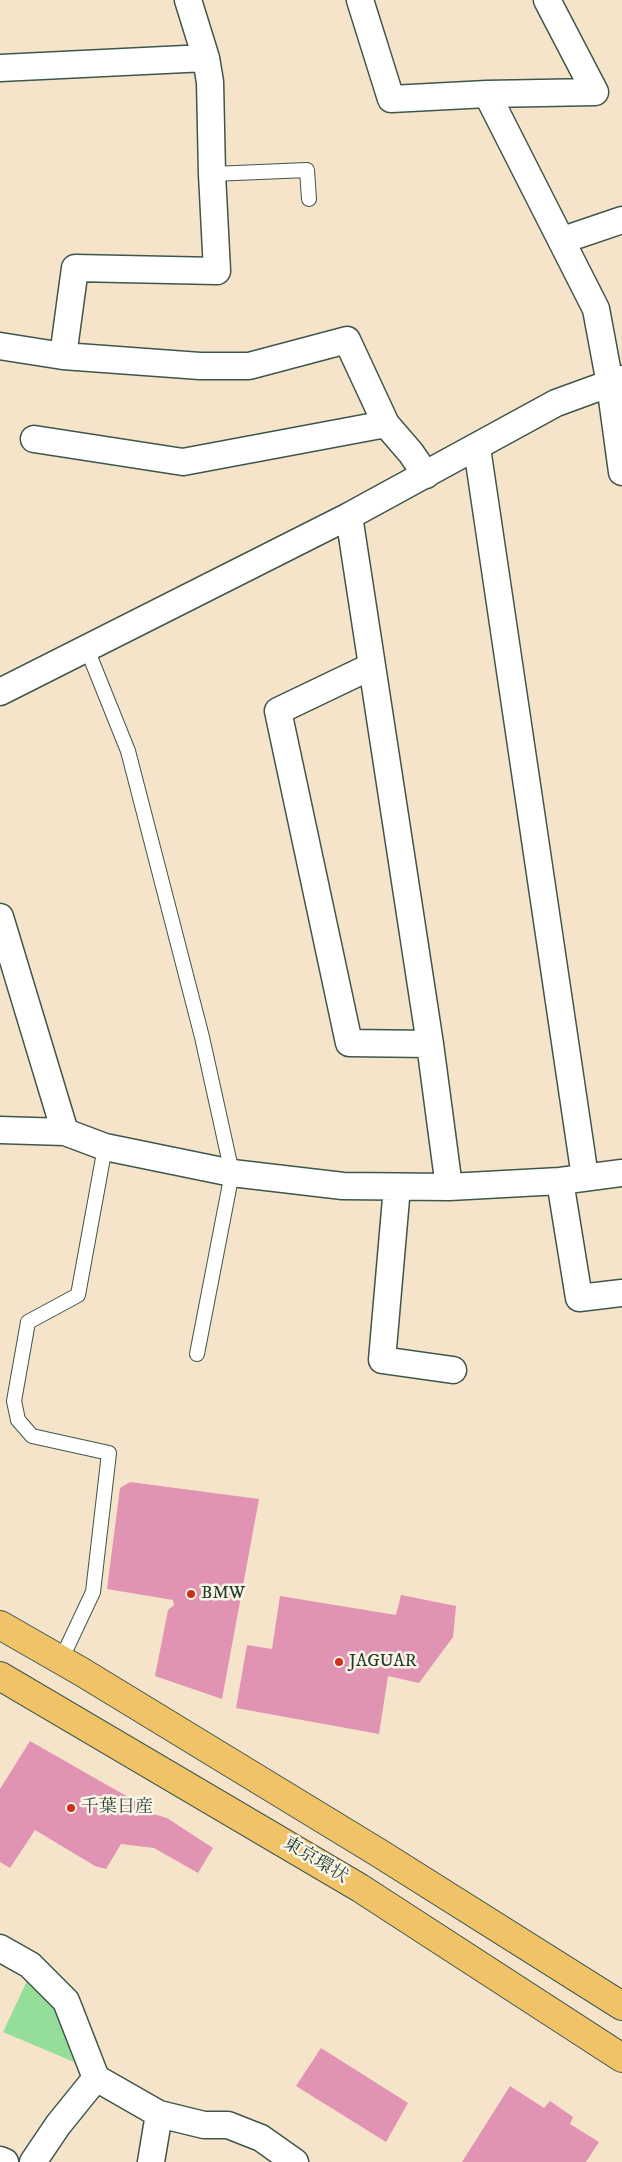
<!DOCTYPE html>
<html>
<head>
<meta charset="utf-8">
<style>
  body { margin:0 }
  canvas { display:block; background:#f5e4ca }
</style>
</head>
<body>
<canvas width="622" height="2162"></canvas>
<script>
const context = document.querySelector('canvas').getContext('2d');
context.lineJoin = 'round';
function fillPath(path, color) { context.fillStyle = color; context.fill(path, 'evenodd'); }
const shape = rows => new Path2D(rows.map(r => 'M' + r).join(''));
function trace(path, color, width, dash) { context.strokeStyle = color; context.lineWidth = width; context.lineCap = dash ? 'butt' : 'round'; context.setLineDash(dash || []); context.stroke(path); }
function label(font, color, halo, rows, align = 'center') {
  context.font = font + ' "IM FELL DW Pica","Noto Serif JP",serif'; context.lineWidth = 5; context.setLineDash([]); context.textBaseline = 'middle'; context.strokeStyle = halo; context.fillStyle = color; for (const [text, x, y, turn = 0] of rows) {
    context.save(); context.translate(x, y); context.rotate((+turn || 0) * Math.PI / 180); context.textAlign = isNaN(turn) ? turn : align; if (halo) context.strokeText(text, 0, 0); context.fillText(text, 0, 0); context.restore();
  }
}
fillPath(shape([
  [27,1981,54,2007,74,2062,3,2032]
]), '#94de9a');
fillPath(shape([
  [130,1482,259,1499,222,1699,155,1676,168,1610,174,1605,173,1600,107,1589,120,1488],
  [401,1595,456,1606,453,1637,419,1683,388,1676,379,1734,236,1708,247,1645,272,1649,280,1596,396,1615],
  [30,1741,142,1805,140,1810,167,1818,213,1848,198,1873,154,1848,121,1844,106,1869,95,1866,35,1830,10,1868,0,1862,0,1789],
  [321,2048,408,2103,386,2142,296,2086],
  [510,2086,544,2108,550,2101,573,2117,570,2124,599,2142,586,2162,462,2162]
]), '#e093b2');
const lane = shape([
  [212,174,307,170,309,199],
  [87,649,128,751,202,1037,232,1173,197,1354],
  [61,1660,93,1592,109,1453,32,1436,18,1420,14,1401,28,1322,78,1295,105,1147]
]);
const street = shape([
  [360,0,391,99,487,94,595,92,547,0],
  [0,68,206,58],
  [487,94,596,309,610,384,622,472],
  [563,240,622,220],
  [0,346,63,356,200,366,249,366,347,340,386,424,411,453,426,475],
  [63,356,75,268,217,271,212,174,210,82,206,58,188,0],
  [34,439,183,462,386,424],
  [477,448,585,1177],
  [349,516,430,1044,449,1187],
  [372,666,278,711,349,1043,430,1044],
  [0,692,349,516,556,403,622,379],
  [0,917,65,1132],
  [0,1130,65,1132,105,1147,232,1173,343,1186,449,1187,560,1181,622,1173],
  [560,1181,579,1298,622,1293],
  [397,1187,382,1360,453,1370],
  [0,1948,30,1965,66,2001,96,2078,159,2114,204,2125,228,2125,261,2138,295,2162],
  [0,2160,5,2162],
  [33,2162,58,2125,96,2078],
  [151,2162,159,2114]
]);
const highway = shape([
  [0,1625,82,1672,379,1853,622,2006],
  [0,1676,360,1888,622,2058]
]);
trace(lane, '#3f564a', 16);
trace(street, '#3f564a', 29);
trace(highway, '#3f564a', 30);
trace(lane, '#fff', 14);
trace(street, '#fff', 26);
trace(highway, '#f1c369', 28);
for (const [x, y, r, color] of [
  [191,1594,5,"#c8321e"],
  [339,1662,5,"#c8321e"],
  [71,1808,5,"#c8321e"]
]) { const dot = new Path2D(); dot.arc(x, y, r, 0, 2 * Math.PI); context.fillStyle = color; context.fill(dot); trace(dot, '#fcf5e5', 2); }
label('18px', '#1f3d34', '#fcf5e5', [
  ["BMW",201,1594],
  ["JAGUAR",349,1662],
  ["千葉日産",81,1808]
], 'left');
label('18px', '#1f3d34', '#fcf5e5', [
  ["東京環状",315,1861,31]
]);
</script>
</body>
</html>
